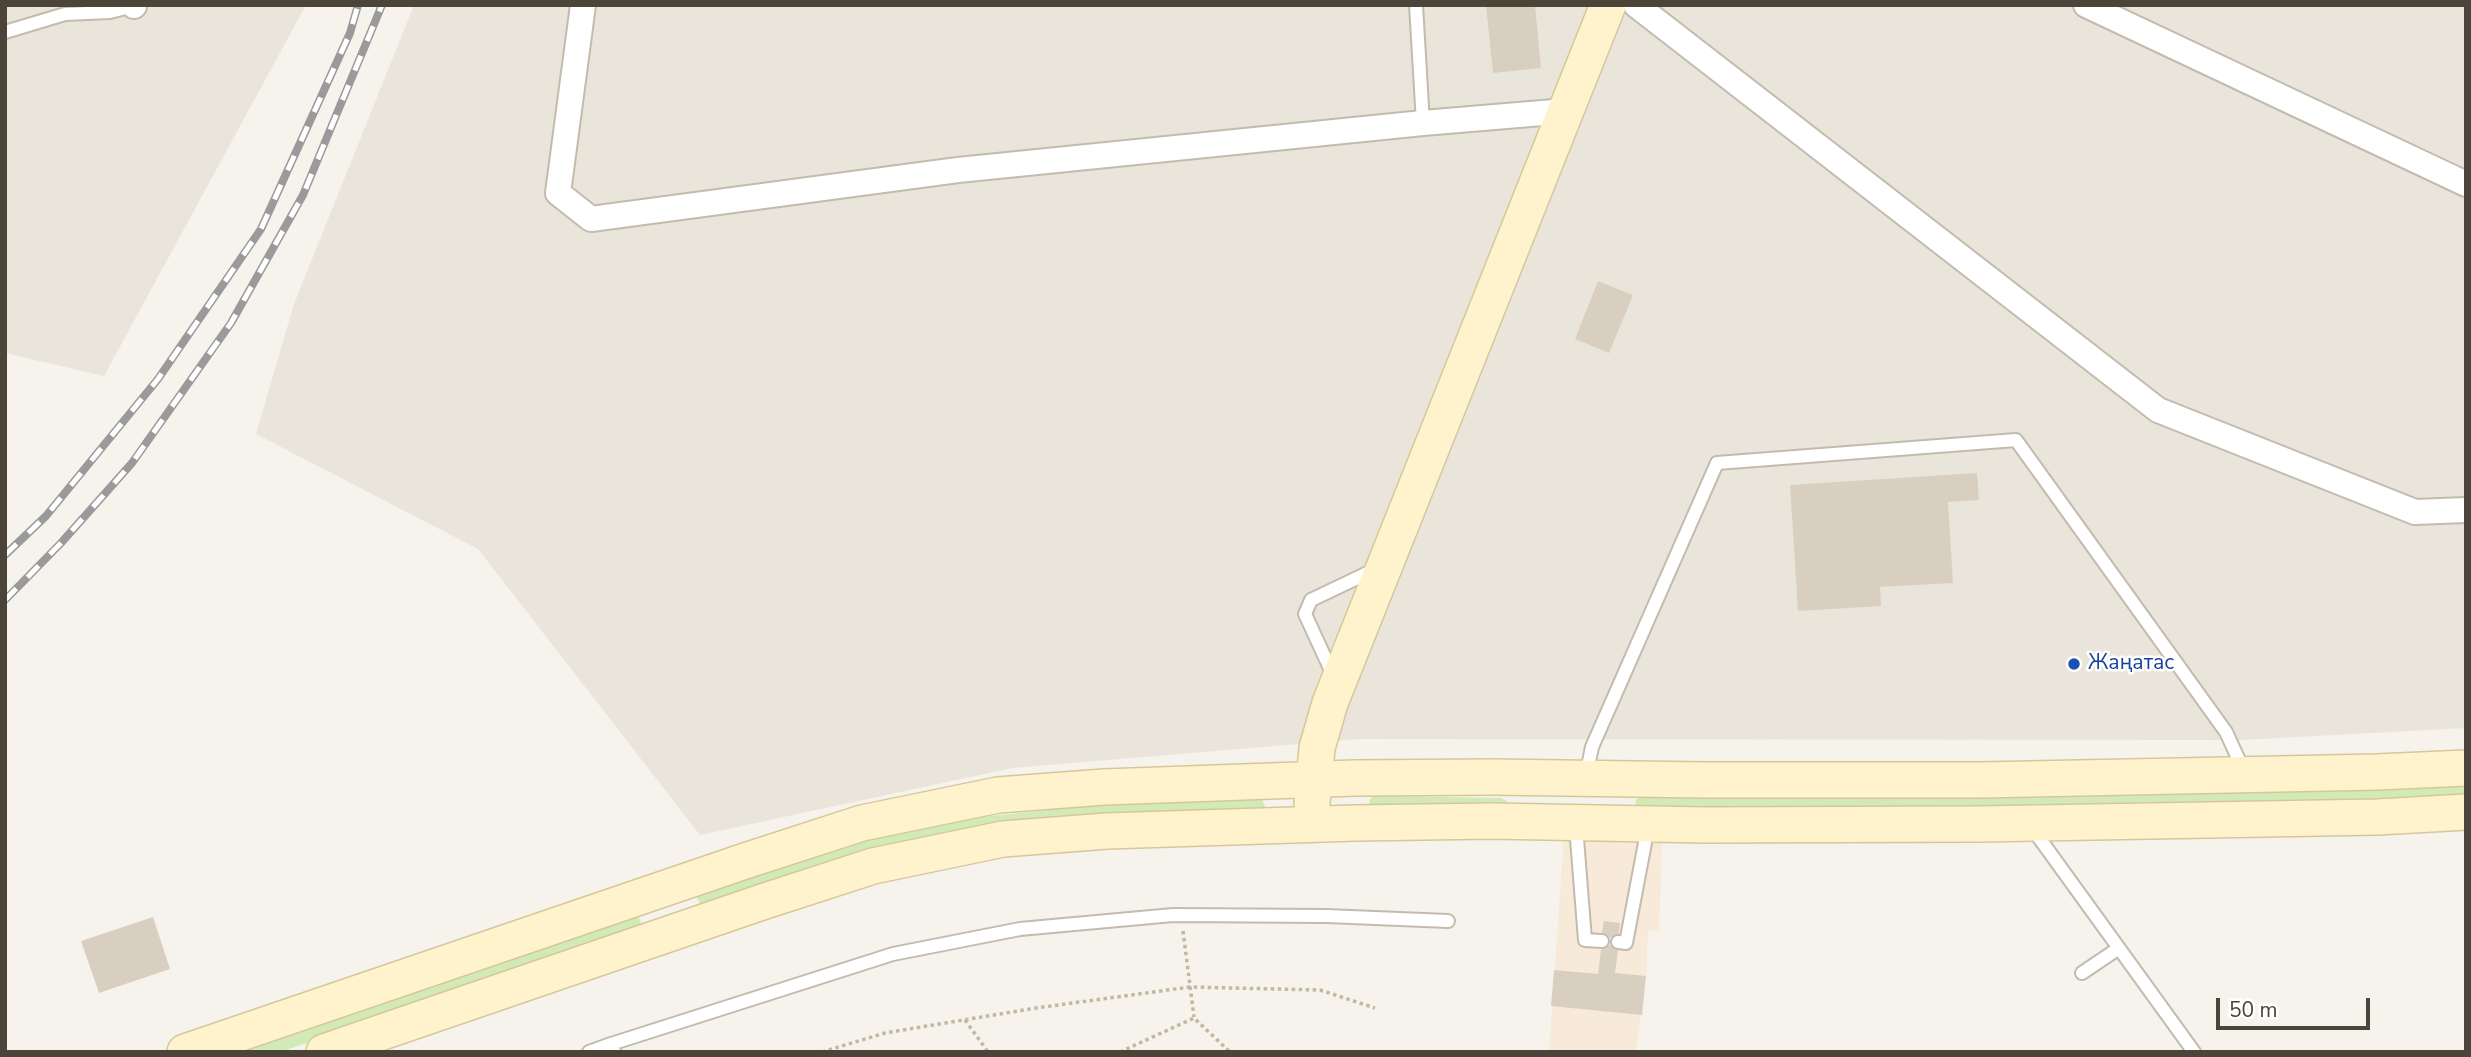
<!DOCTYPE html>
<html>
<head>
<meta charset="utf-8">
<style>
  body { margin:0 }
  #map { position:relative; width:2471px; height:1057px; overflow:hidden; background:#f6f3ec; font-family:"Nunito Sans",sans-serif }
  canvas { display:block }
  .frame { position:absolute; inset:0; border:7px solid #4b4439; pointer-events:none }
  .scale { position:absolute; left:2216px; top:998px; width:154px; height:32px; box-sizing:border-box; border:4px solid #4b4439; border-top:0; padding-left:9px; font-size:21px; line-height:24px; white-space:nowrap; color:#4b4439; -webkit-text-stroke:5px #fff; paint-order:stroke }
</style>
</head>
<body>
<div id="map">
<canvas width="2471" height="1057"></canvas>
<div class="frame"></div>
<div class="scale">50 m</div>
</div>
<script>
const context = document.querySelector('canvas').getContext('2d');
context.lineJoin = 'round';
function fillPath(path, color) { context.fillStyle = color; context.fill(path, 'evenodd'); }
const shape = rows => new Path2D(rows.map(r => 'M' + r).join(''));
function trace(path, color, width, dash) { context.strokeStyle = color; context.lineWidth = width; context.lineCap = dash ? 'butt' : 'round'; context.setLineDash(dash || []); context.stroke(path); }
function label(font, color, halo, rows, align = 'center') {
  context.font = font + ' "Nunito Sans",sans-serif'; context.lineWidth = 5; context.setLineDash([]); context.textBaseline = 'middle'; context.strokeStyle = halo; context.fillStyle = color; for (const [text, x, y, turn = 0] of rows) {
    context.save(); context.translate(x, y); context.rotate((+turn || 0) * Math.PI / 180); context.textAlign = isNaN(turn) ? turn : align; if (halo) context.strokeText(text, 0, 0); context.fillText(text, 0, 0); context.restore();
  }
}
fillPath(shape([
  [5,5,306,5,104,376,5,353],
  [414,5,2466,5,2466,728,2242,740,1359,739,1012,768,700,835,478,549,256,434,294,304]
]), '#eae5da');
fillPath(shape([
  [1565,822,1663,824,1659,930,1648,931,1646,976,1636,1052,1549,1052]
]), '#f7ead8');
fillPath(shape([
  [2466,786,2466,802,1644,811,1637,807,1635,802,1640,795,1647,791],
  [1374,796,1501,798,1507,801,1507,805,1369,808,1370,799],
  [1257,797,1262,799,1266,809,701,906,697,898,701,891,865,840,941,821,1098,805],
  [638,915,642,926,636,933,280,1052,223,1052]
]), '#d2eab5');
fillPath(shape([
  [1486,5,1535,5,1541,68,1493,73],
  [1598,281,1633,295,1609,353,1575,339],
  [1977,473,1979,500,1948,502,1953,583,1880,587,1881,606,1798,611,1790,485],
  [153,917,170,969,99,993,81,941],
  [1604,921,1620,923,1619,933,1610,938,1602,932],
  [1610,945,1618,951,1615,973,1646,976,1642,1015,1551,1006,1554,970,1598,974,1601,950]
]), '#d8cfc1');
const lane = shape([
  [1416,5,1423,123],
  [5,32,65,14,110,12,134,6],
  [1334,677,1305,614,1311,600,1376,569],
  [1586,776,1592,747,1717,463,2016,440,2226,732,2244,771],
  [1576,826,1585,940,1602,941],
  [2032,828,2194,1052],
  [1618,942,1626,943,1648,827],
  [2082,973,2119,948],
  [611,1044,893,954,1020,929,1173,915,1326,916,1448,921],
  [589,1052,611,1044,614,1051]
]);
const street = shape([
  [583,5,558,193,591,219,958,170,1423,123,1566,111],
  [1636,5,2158,410,2415,512,2466,510],
  [2086,5,2466,184],
  [134,6,134,5]
]);
const secondary = shape([
  [1312,803,1317,748,1330,703,1608,5],
  [185,1052,748,860,862,823,998,795,1104,787,1354,778,1492,777,1706,780,1980,780,2377,772,2466,768],
  [324,1052,762,902,873,866,1003,839,1107,831,1355,823,1492,821,1705,825,1980,824,2378,817,2466,812]
]);
trace(lane, '#c2bbae', 16);
trace(street, '#c2bbae', 28);
trace(secondary, '#d6c79b', 38);
trace(shape([
  [1183,931,1194,1017],
  [965,1020,988,1052],
  [822,1052,885,1033,1036,1008,1190,987,1320,990,1375,1008],
  [1120,1052,1194,1018,1230,1052]
]), '#c4b79f', 3.5, [3.5, 3.5]);
trace(lane, '#fff', 12);
trace(street, '#fff', 24);
trace(secondary, '#fff3cd', 35);
const rail = shape([
  [5,555,46,516,158,379,261,229,350,33,358,5],
  [5,600,61,543,132,463,231,323,303,195,382,5]
]);
trace(rail, '#9a9a9a', 8);
trace(rail, '#fff', 5, [16]);
for (const [x, y, r, color] of [
  [2074,664,7,"#1a4fb4"]
]) { const dot = new Path2D(); dot.arc(x, y, r, 0, 2 * Math.PI); context.fillStyle = color; context.fill(dot); trace(dot, '#fff', 2.5); }
label('21px', '#164399', '#fff', [
  ["Жаңатас",2088,664]
], 'left');
</script>
</body>
</html>
